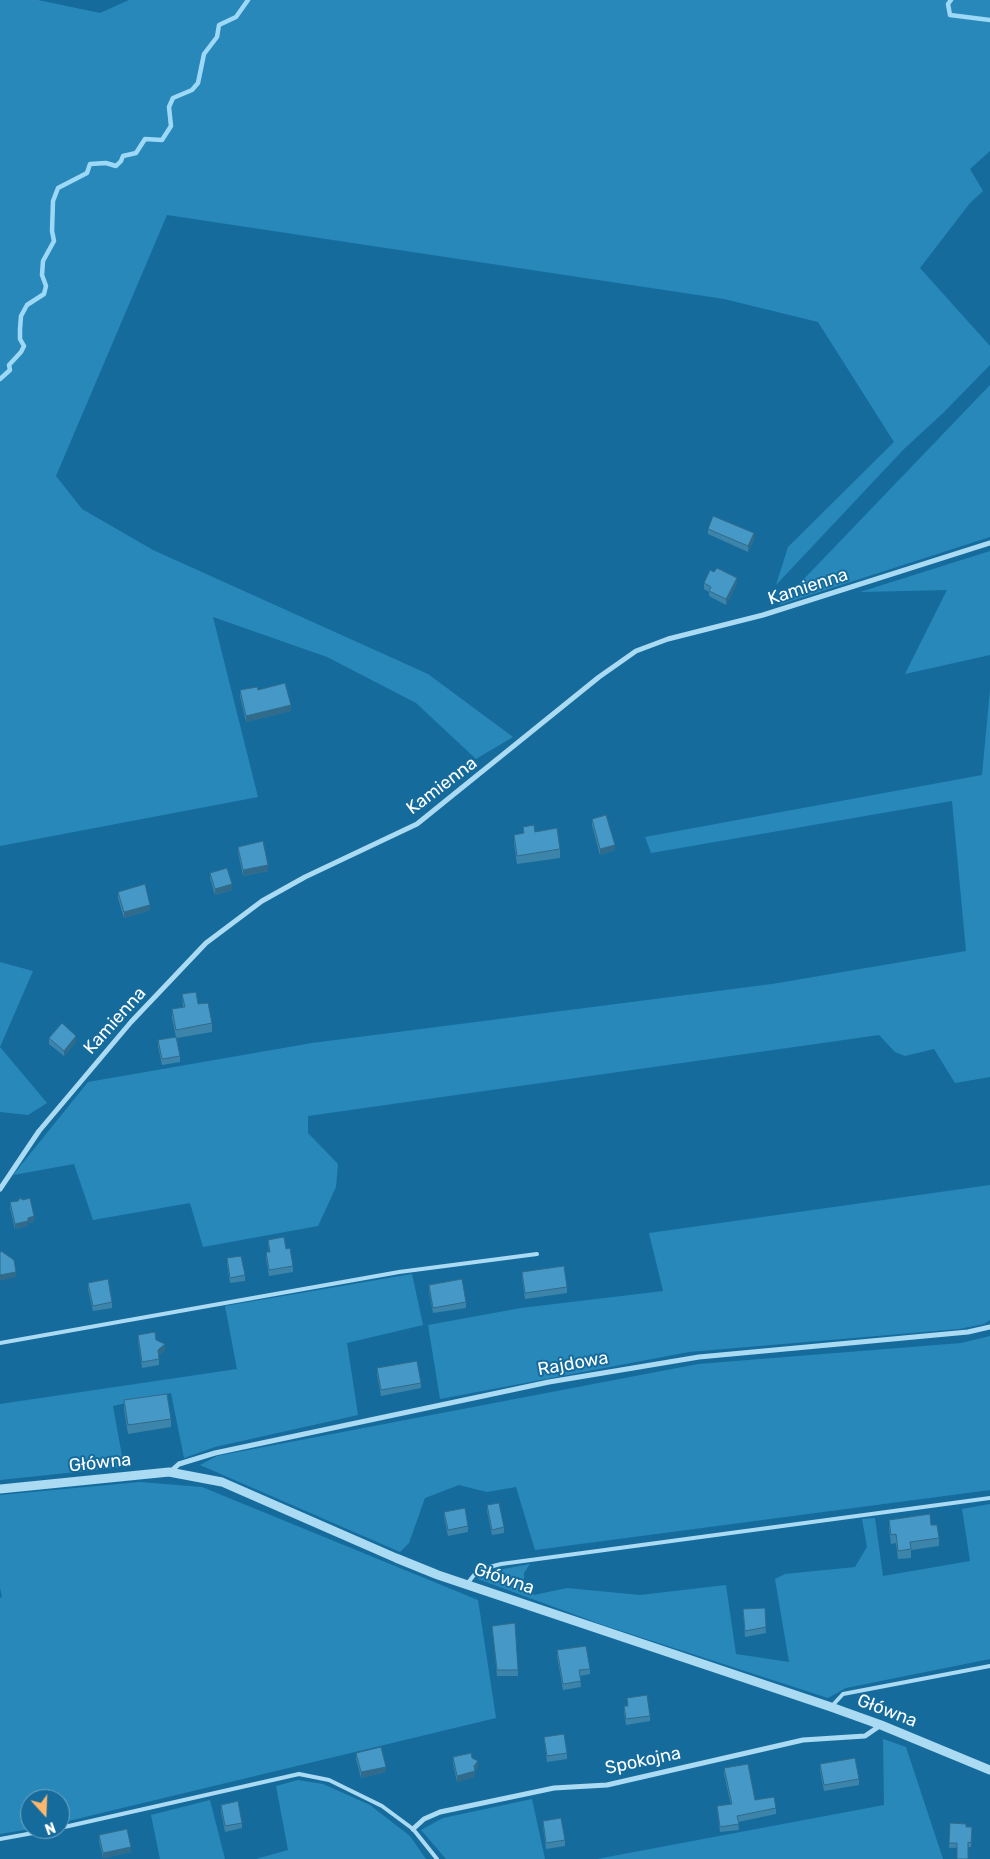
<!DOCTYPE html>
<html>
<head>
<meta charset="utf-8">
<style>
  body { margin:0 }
  #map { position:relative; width:990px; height:1859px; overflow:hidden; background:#156c9c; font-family:Rubik,sans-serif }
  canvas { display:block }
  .north { position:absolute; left:20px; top:1789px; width:50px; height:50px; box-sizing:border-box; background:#156c9c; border:1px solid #73a7c4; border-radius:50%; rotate:160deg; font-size:14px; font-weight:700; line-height:20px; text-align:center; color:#fff }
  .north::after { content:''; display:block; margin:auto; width:18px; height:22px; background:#ffb76d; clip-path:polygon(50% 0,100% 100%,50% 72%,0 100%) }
</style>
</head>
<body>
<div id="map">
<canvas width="990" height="1859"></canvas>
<div class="north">N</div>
</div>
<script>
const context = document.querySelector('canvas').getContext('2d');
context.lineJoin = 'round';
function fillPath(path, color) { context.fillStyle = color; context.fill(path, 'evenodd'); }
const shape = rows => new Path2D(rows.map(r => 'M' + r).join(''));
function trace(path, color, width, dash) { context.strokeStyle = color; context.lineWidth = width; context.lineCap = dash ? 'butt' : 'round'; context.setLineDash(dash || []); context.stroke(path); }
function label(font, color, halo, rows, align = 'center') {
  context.font = font + ' Rubik,sans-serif'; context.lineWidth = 4; context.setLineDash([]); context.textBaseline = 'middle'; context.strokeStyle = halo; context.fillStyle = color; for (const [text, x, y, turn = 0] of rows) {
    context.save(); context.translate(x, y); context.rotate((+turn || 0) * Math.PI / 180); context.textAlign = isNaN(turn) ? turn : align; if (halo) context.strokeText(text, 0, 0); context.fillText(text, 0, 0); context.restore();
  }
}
fillPath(shape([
  [0,0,38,0,100,13,129,0,990,0,990,151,970,169,983,191,970,203,920,268,990,346,990,365,943,413,904,449,776,585,788,547,894,442,818,322,724,299,167,215,56,476,82,509,153,550,428,674,513,737,476,759,416,703,327,657,213,617,258,797,0,846],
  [990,385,990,537,779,605,942,435],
  [990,551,990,655,905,674,947,590,860,592],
  [990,690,990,1077,955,1083,934,1049,905,1056,895,1052,879,1035,308,1116,308,1133,338,1164,336,1187,318,1226,203,1247,190,1203,93,1220,74,1164,13,1175,88,1082,312,1043,772,984,966,951,952,801,651,853,645,837,982,775],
  [0,962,33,971,0,1047],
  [0,1047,47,1103,28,1115,0,1112],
  [990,1185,990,1320,984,1324,959,1329,689,1352,440,1399,428,1325,521,1308,663,1291,649,1233],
  [412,1274,423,1325,347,1343,358,1415,215,1447,184,1458,171,1393,113,1406,124,1467,0,1480,0,1404,237,1369,225,1306],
  [990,1336,990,1490,535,1550,516,1487,487,1492,459,1485,425,1498,409,1543,400,1552,200,1465,217,1456,698,1364,961,1343],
  [140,1482,202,1487,478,1600,496,1718,60,1823,60,1799,30,1799,30,1829,0,1834,0,1598,2,1597,0,1588,0,1495],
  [990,1504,990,1659,846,1688,828,1698,603,1625,478,1579,482,1573,530,1564,524,1573,524,1583,534,1595,567,1588,640,1595,726,1585,736,1654,789,1662,775,1579,785,1574,855,1567,867,1547,862,1519,875,1518,883,1576,970,1561,962,1509],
  [883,1739,906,1747,943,1859,597,1859,884,1805],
  [298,1780,323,1784,370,1805,410,1836,426,1859,256,1859,288,1850,276,1786],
  [532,1799,545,1859,446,1859,421,1830,443,1818],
  [210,1800,225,1859,160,1859,151,1815]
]), '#2888ba');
trace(shape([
  [951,0,948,4,950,15,990,20],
  [0,379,10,370,9,365,21,352,24,346,20,339,20,329,21,316,27,305,44,294,46,286,42,275,43,261,54,241,52,231,53,201,58,188,87,173,90,164,106,163,116,166,121,161,123,156,136,153,145,139,162,140,171,126,169,107,173,98,192,90,198,83,204,54,217,37,219,25,236,17,248,0]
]), '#9dd9f6', 4.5);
trace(shape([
  [0,1343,399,1272,537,1254],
  [467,1584,478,1570,501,1564,990,1498],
  [831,1707,843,1694,990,1666],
  [60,1828,299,1774,329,1780,382,1806,413,1829,437,1859],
  [0,1839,55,1829]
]), '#abdaf3', 4);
trace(shape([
  [0,1189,39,1131,131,1022,206,943,262,901,305,877,417,824,599,677,636,651,668,639,763,615,990,543],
  [170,1472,179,1464,215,1453,549,1382,699,1357,968,1332,990,1327],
  [413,1829,424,1819,440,1812,554,1788,607,1785,803,1740,865,1736,881,1725]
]), '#abdaf3', 5);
trace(shape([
  [0,1489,169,1472,222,1482,396,1558,438,1575,831,1707,881,1725,990,1770]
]), '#abdaf3', 9);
fillPath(shape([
  [708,529,754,539,748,552,708,534],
  [704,583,737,583,726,605,709,596,709,592,704,589],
  [240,690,258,690,291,711,246,722,240,696],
  [592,819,615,850,600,855,592,825],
  [523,827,535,832,560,849,560,858,517,864,514,843,514,835,523,833],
  [238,847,268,871,243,876,238,852],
  [210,873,232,890,215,895,210,878],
  [118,892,150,910,124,918,118,898],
  [182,994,198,1004,212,1023,212,1032,177,1038,180,1056,180,1062,162,1065,158,1046,158,1040,176,1037,172,1018,172,1009,183,1007],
  [49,1038,76,1042,64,1056,49,1044],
  [10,1202,34,1222,28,1223,28,1226,15,1229,10,1208],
  [268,1240,286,1249,293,1266,293,1272,269,1276,266,1258,266,1252,269,1252],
  [227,1258,245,1275,245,1281,230,1283,227,1264],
  [522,1272,567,1287,567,1293,525,1299,522,1278],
  [88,1283,112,1302,112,1308,93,1311,88,1289],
  [429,1285,466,1302,466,1308,433,1313,429,1291],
  [138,1335,156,1340,165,1350,159,1355,159,1365,142,1368,138,1341],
  [377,1368,421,1383,421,1388,381,1396,377,1374],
  [124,1400,171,1419,171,1427,128,1434,124,1409],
  [487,1505,504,1527,504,1533,492,1535,487,1511],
  [444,1512,468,1526,468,1532,448,1536,444,1517],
  [889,1520,931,1525,939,1538,939,1546,911,1550,911,1558,898,1559,896,1543,891,1544,889,1528],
  [765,1608,766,1633,745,1637,743,1609],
  [492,1626,518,1670,518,1676,497,1676],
  [557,1650,590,1669,590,1674,580,1676,581,1687,563,1690,557,1656],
  [627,1698,650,1716,650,1721,626,1725,624,1712,624,1706,627,1706],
  [544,1737,567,1753,567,1759,547,1762],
  [356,1753,386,1772,361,1778,356,1759],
  [453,1757,472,1758,478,1767,475,1770,475,1777,457,1782,453,1763],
  [820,1764,859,1779,859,1785,824,1791,820,1770],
  [724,1768,755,1800,776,1808,776,1814,738,1822,739,1830,720,1832,717,1806,731,1805,724,1774],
  [221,1805,242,1823,242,1828,225,1832,221,1811],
  [543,1821,565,1840,565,1846,546,1849,543,1826],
  [950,1823,966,1827,972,1827,971,1847,949,1848],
  [99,1835,131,1852,103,1858,99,1841]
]), '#3c84aa');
fillPath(shape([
  [754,533,754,539,748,552,748,546],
  [737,578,737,583,726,605,726,599],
  [291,705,291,711,246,722,246,716],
  [615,845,615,850,600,855,600,849],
  [268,865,268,871,243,876,243,870],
  [232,884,232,890,215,895,215,889],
  [150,905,150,910,124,918,124,912],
  [76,1036,76,1042,64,1056,64,1051],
  [34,1216,34,1222,28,1223,28,1226,15,1229,15,1224,28,1218],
  [16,1272,16,1277,0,1281,0,1275],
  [165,1344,165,1350,158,1356,158,1350],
  [478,1761,478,1767,474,1772,474,1766],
  [386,1767,386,1772,361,1778,361,1772],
  [475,1771,475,1777,457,1782,457,1776],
  [131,1847,131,1852,103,1858,103,1853]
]), '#316b8b');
const building = shape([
  [713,516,754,533,748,546,708,529,713,516],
  [717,568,737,578,726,599,709,591,711,587,704,583,710,570,714,572,717,568],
  [285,683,291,705,246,716,240,690,257,687,258,690,285,683],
  [606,815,615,845,600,849,592,819,606,815],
  [534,825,535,832,557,828,560,849,517,856,514,835,524,833,523,827,534,825],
  [263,841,268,865,243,870,238,847,263,841],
  [227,868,232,884,215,889,210,873,227,868],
  [145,884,150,905,124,912,118,892,145,884],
  [196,992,198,1004,208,1003,212,1023,176,1030,172,1009,185,1007,182,994,196,992],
  [62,1023,76,1036,64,1051,49,1038,62,1023],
  [176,1037,180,1056,162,1059,158,1040,176,1037],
  [20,1198,23,1200,30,1198,34,1216,28,1218,28,1221,15,1224,10,1202,18,1201,20,1198],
  [284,1237,286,1249,290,1248,293,1266,269,1270,266,1252,270,1252,268,1240,284,1237],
  [1,1251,14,1260,16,1272,0,1275,0,1253,1,1251],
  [241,1256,245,1275,230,1278,227,1258,241,1256],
  [564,1266,567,1287,525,1293,522,1272,564,1266],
  [108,1279,112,1302,93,1306,88,1283,108,1279],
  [462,1279,466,1302,433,1308,429,1285,462,1279],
  [155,1332,156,1340,165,1344,158,1350,159,1359,142,1362,138,1335,155,1332],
  [417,1361,421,1383,381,1390,377,1368,417,1361],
  [167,1394,171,1419,128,1425,124,1400,167,1394],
  [499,1503,504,1527,492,1530,487,1505,499,1503],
  [465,1508,468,1526,448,1530,444,1512,465,1508],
  [930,1514,931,1525,937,1525,939,1538,910,1542,911,1549,898,1551,896,1534,891,1535,889,1520,930,1514],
  [765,1608,766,1627,745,1631,743,1609,765,1608],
  [515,1623,518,1670,497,1670,492,1626,515,1623],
  [586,1646,590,1669,579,1670,581,1681,563,1684,557,1650,586,1646],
  [647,1695,650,1716,626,1719,624,1706,628,1706,627,1698,647,1695],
  [564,1734,567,1753,547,1756,544,1737,564,1734],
  [381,1747,386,1767,361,1772,356,1753,381,1747],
  [471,1753,472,1758,478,1761,474,1766,475,1771,457,1776,453,1757,471,1753],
  [855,1758,859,1779,824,1785,820,1764,855,1758],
  [748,1764,755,1800,774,1797,776,1808,737,1816,739,1824,720,1827,717,1806,732,1804,724,1768,748,1764],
  [238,1801,242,1823,225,1826,221,1805,238,1801],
  [561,1818,565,1840,546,1843,543,1821,561,1818],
  [950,1823,966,1824,966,1827,972,1827,971,1843,968,1842,968,1859,957,1859,957,1843,949,1843,950,1823],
  [127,1829,131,1847,103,1853,99,1835,127,1829]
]);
fillPath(building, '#4699c6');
trace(building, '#316b8b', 1);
label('18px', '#fff', '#156c9c', [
  ["Kamienna",808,587,-18],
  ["Kamienna",442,786,-37],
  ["Kamienna",115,1021,-48],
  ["Rajdowa",573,1364,-10],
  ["Główna",100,1463,-6],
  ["Główna",504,1579,19],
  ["Główna",887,1711,21],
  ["Spokojna",643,1761,-12]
]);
</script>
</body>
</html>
